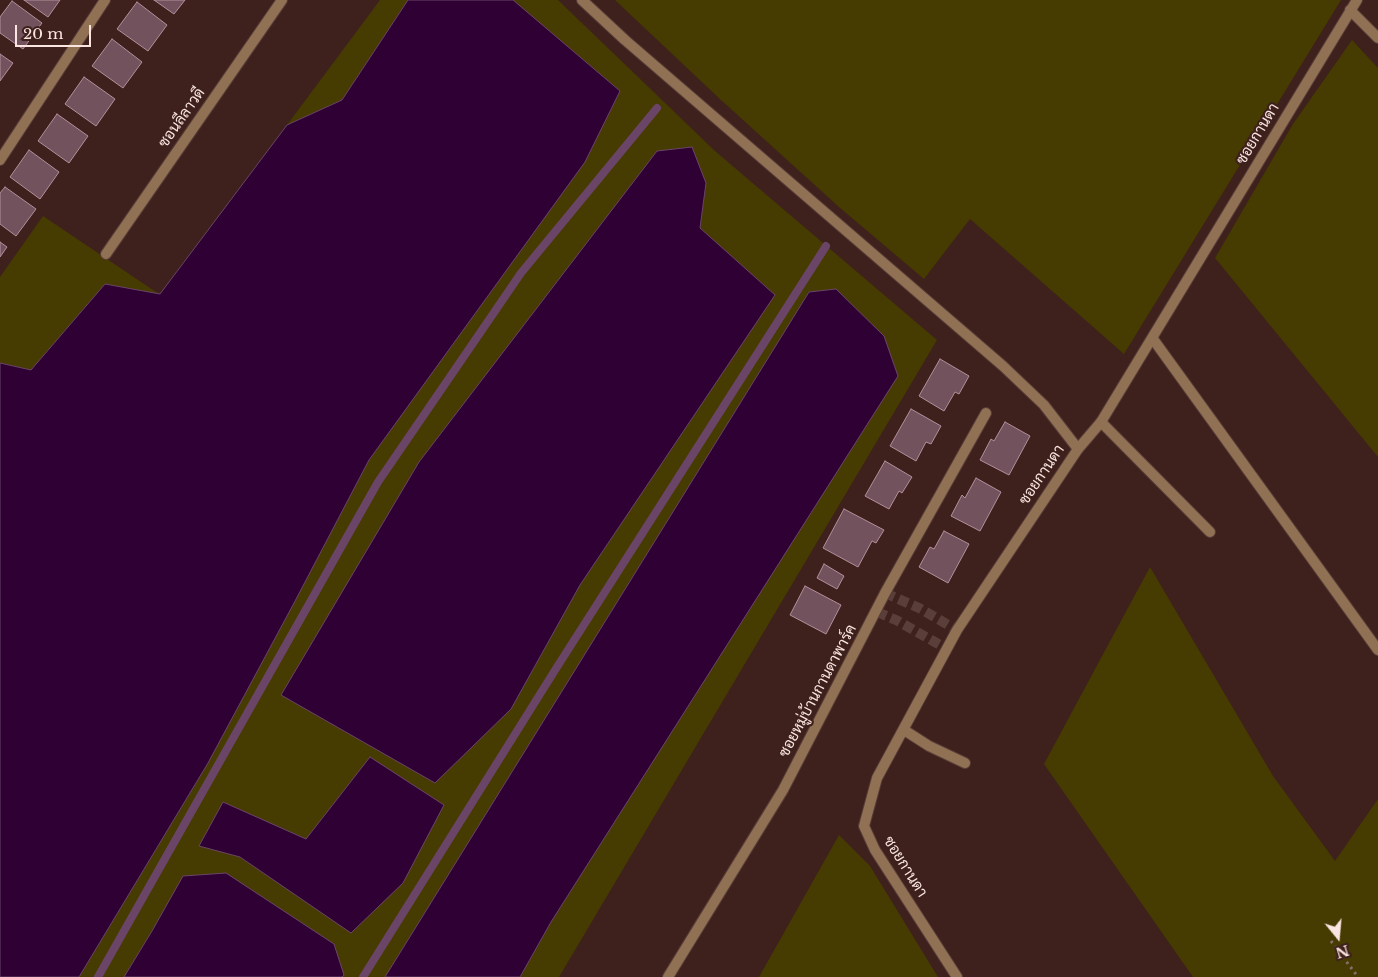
<!DOCTYPE html>
<html>
<head>
<meta charset="utf-8">
<style>
  body { margin:0 }
  #map { position:relative; width:1378px; height:977px; overflow:hidden; background:#3e211c; font-family:"Libre Baskerville",serif }
  canvas { display:block }
  .north { position:absolute; left:1313px; top:912px; width:50px; height:50px; -webkit-text-stroke:4px #3e211c; paint-order:stroke; rotate:163deg; font-size:14px; font-weight:700; line-height:20px; text-align:center; color:#fae5e1 }
  .north::after { content:''; display:block; margin:auto; width:18px; height:22px; background:#fae5e1; clip-path:polygon(50% 0,100% 100%,50% 72%,0 100%) }
  .scale { position:absolute; left:15px; top:25px; width:76px; height:22px; box-sizing:border-box; border:2px solid #fae5e1; border-top:0; padding-left:6px; font-size:15px; line-height:18px; white-space:nowrap; color:#fae5e1; -webkit-text-stroke:4px #3e211c; paint-order:stroke }
</style>
</head>
<body>
<div id="map">
<canvas width="1378" height="977"></canvas>
<div class="north">N</div>
<div class="scale">20 m</div>
</div>
<script>
const context = document.querySelector('canvas').getContext('2d');
context.lineJoin = 'round';
function fillPath(path, color) { context.fillStyle = color; context.fill(path, 'evenodd'); }
const shape = rows => new Path2D(rows.map(r => 'M' + r).join(''));
function trace(path, color, width, dash) { context.strokeStyle = color; context.lineWidth = width; context.lineCap = dash ? 'butt' : 'round'; context.setLineDash(dash || []); context.stroke(path); }
function label(font, color, halo, rows, align = 'center') {
  context.font = font + ' "Libre Baskerville",Sarabun,serif'; context.lineWidth = 4.5; context.setLineDash([]); context.textBaseline = 'middle'; context.strokeStyle = halo; context.fillStyle = color; for (const [text, x, y, turn = 0] of rows) {
    context.save(); context.translate(x, y); context.rotate((+turn || 0) * Math.PI / 180); context.textAlign = isNaN(turn) ? turn : align; if (halo) context.strokeText(text, 0, 0); context.fillText(text, 0, 0); context.restore();
  }
}
fillPath(shape([
  [380,0,408,0,342,100,287,125],
  [513,0,558,0,715,151,937,340,559,977,520,977,551,922,836,289,809,292,385,977,342,977,344,975,152,931,124,977,79,977,208,763,294,603,369,460,585,162,620,91],
  [657,151,706,183,700,228,775,295,580,585,511,709,435,782,281,695,419,462],
  [370,757,351,932,240,857,306,839],
  [615,0,1341,0,1124,354,970,219,924,279,839,207,721,100],
  [1352,40,1378,68,1378,457,1215,258,1293,124],
  [43,216,159,294,105,284,31,370,0,363,0,277],
  [1150,567,1273,776,1335,861,1378,799,1378,977,1193,977,1044,764],
  [839,835,870,866,938,977,759,977]
]), '#463b01');
const water = shape([
  [408,0,513,0,620,91,585,162,369,460,294,603,208,763,79,977,0,977,0,363,31,370,105,284,160,294,287,125,342,100,408,0],
  [692,147,706,183,700,228,775,295,580,585,511,709,435,783,281,695,419,462,657,151,692,147],
  [836,289,884,336,898,376,551,922,520,977,385,977,809,292,836,289],
  [370,757,444,805,403,883,351,933,240,857,199,846,223,802,306,839,370,757],
  [226,873,334,944,344,975,342,977,124,977,152,931,183,876,226,873]
]);
fillPath(water, '#2e0034');
trace(water, '#6b4568', 1);
trace(shape([
  [98,977,378,482,521,273,657,108],
  [363,977,557,667,826,246]
]), '#6b4568', 8);
const building = shape([
  [24,0,60,0,48,17,24,0],
  [154,0,185,0,174,14,154,0],
  [12,1,42,23,23,49,0,33,0,17,12,1],
  [137,2,167,25,148,51,117,29,137,2],
  [112,39,142,62,123,88,92,66,112,39],
  [0,54,13,63,0,81,0,54],
  [84,77,115,99,96,126,65,104,84,77],
  [57,114,88,136,69,163,38,141,57,114],
  [29,150,59,172,40,199,10,177,29,150],
  [5,187,36,209,16,236,0,224,0,193,5,187],
  [0,242,7,247,0,257,0,242],
  [940,359,969,376,959,394,955,392,944,411,919,396,940,359],
  [911,409,941,426,931,444,926,442,916,461,890,446,911,409],
  [1005,422,1030,436,1009,475,980,460,991,439,994,441,1005,422],
  [885,461,912,477,902,493,899,491,889,509,865,496,885,461],
  [976,478,1001,492,980,531,951,516,962,495,965,498,976,478],
  [844,509,884,530,876,543,872,541,858,567,823,548,844,509],
  [944,531,969,544,948,583,919,567,930,547,934,549,944,531],
  [824,564,844,576,837,589,817,578,824,564],
  [805,586,841,605,826,634,790,615,805,586]
]);
fillPath(building, '#72525d');
trace(building, '#b48f9c', 1);
trace(shape([
  [885,593,919,608,957,630],
  [877,612,896,620,947,649]
]), '#5a3e3a', 10, [10, 5]);
const service = shape([
  [1153,339,1378,650],
  [1101,422,1210,532]
]);
const minor = shape([
  [582,0,625,40,1003,366,1044,405,1078,449],
  [1350,10,1378,38],
  [0,160,105,0],
  [106,254,282,0],
  [904,730,929,746,965,763],
  [668,977,783,790,885,593,986,413],
  [957,977,875,850,864,826,877,778,957,630,1078,449,1101,422,1357,0]
]);
trace(service, '#583c38', 12);
trace(minor, '#583c38', 12);
trace(shape([
  [1331,941,1358,977]
]), '#866d68', 3, [2.5, 4]);
trace(service, '#917154', 10);
trace(minor, '#917154', 10);
label('15px', '#fae5e1', '#3e211c', [
  ["ซอนลีลาวดี",182,118,-55],
  ["ซอยกานดา",1258,134,-59],
  ["ซอยกานดา",1042,475,-56],
  ["ซอยหมู่บ้านกานดาพาร์ค",818,691,-62],
  ["ซอยกานดา",905,867,58]
]);
</script>
</body>
</html>
